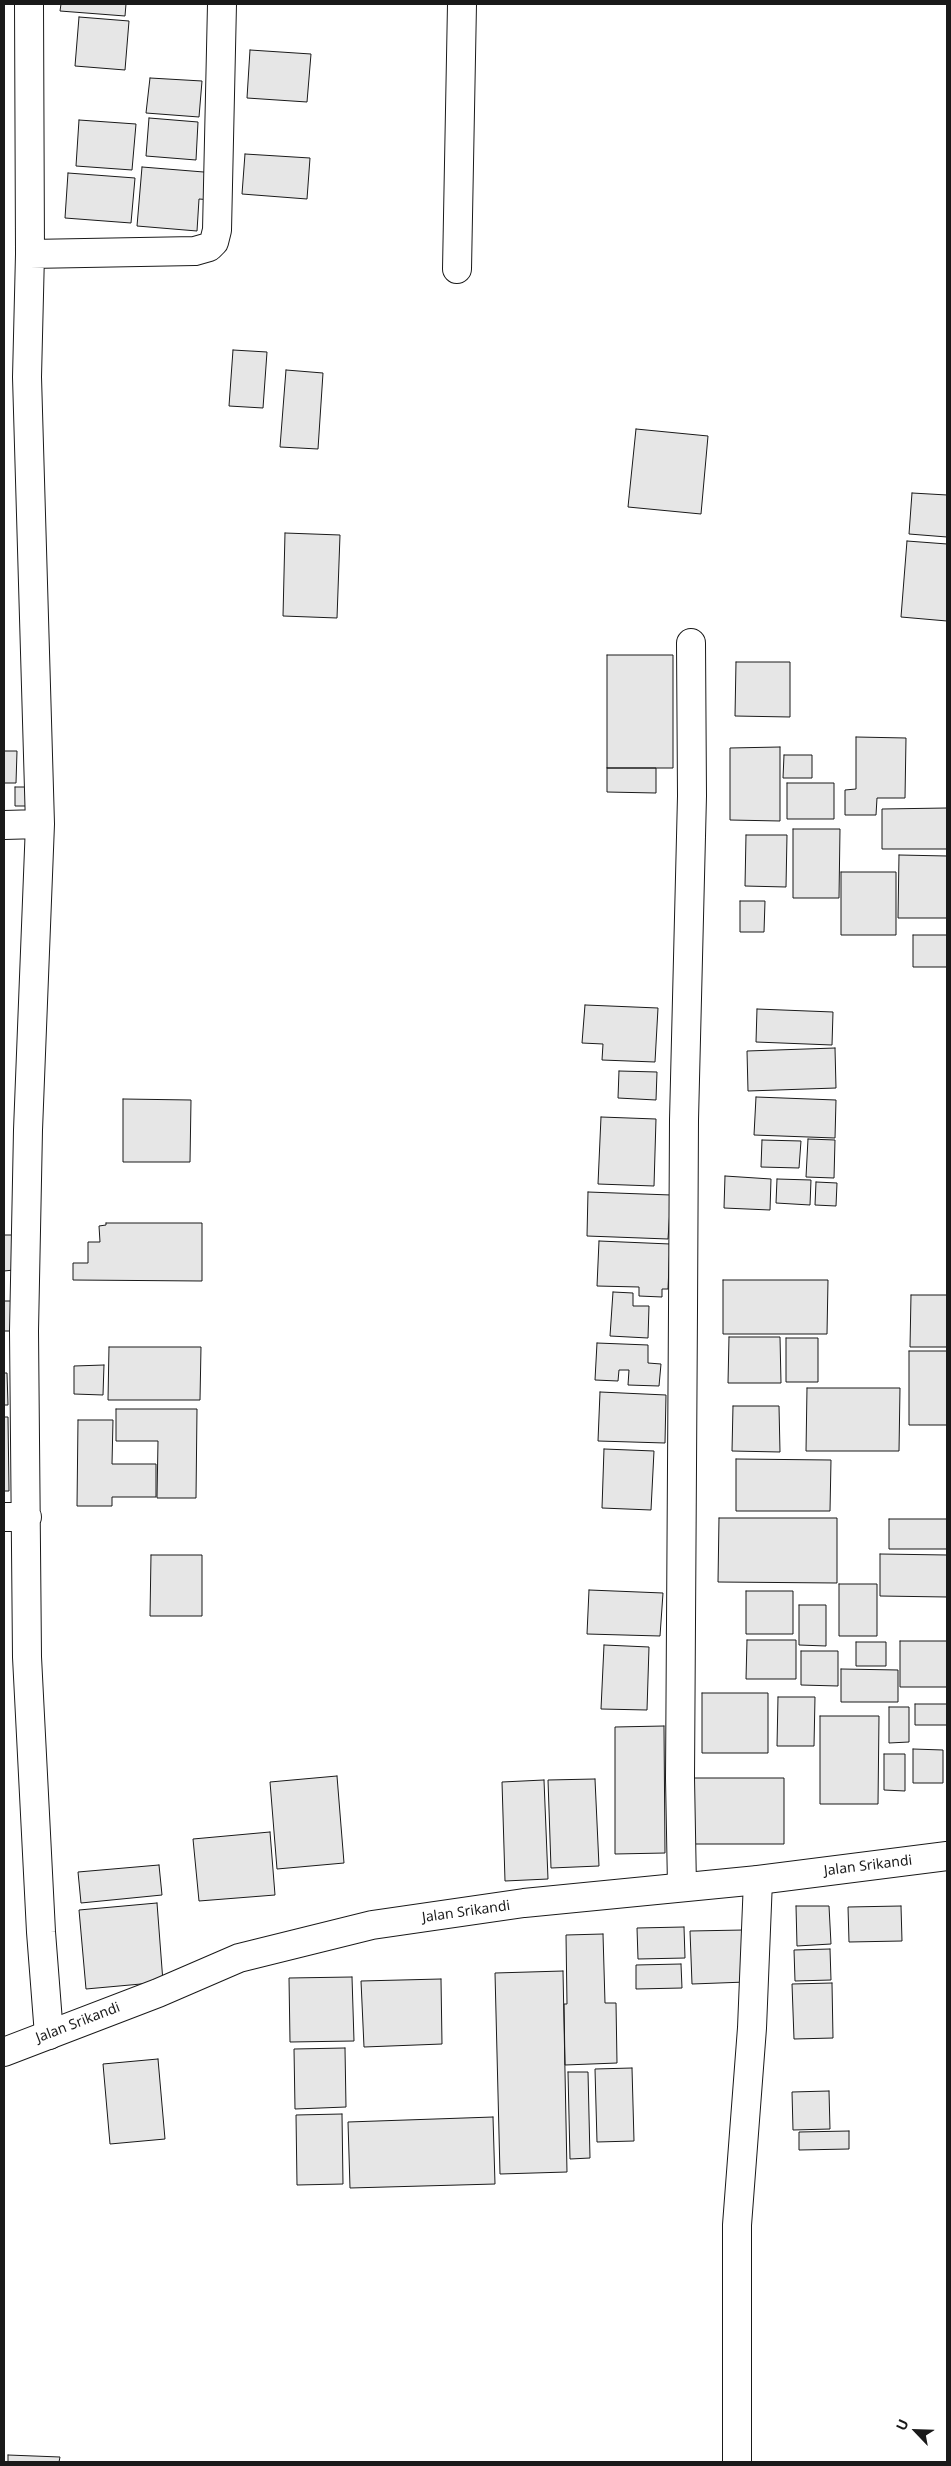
<!DOCTYPE html>
<html>
<head>
<meta charset="utf-8">
<style>
  body { margin:0 }
  #map { position:relative; width:951px; height:2466px; overflow:hidden; background:#fff; font-family:"Noto Sans",sans-serif }
  canvas { display:block }
  .frame { position:absolute; inset:0; border:5px solid #1a1a1a; pointer-events:none }
  .north { position:absolute; left:891px; top:2406px; width:50px; height:50px; -webkit-text-stroke:4px #fff; paint-order:stroke; rotate:294deg; font-size:14px; font-weight:700; line-height:20px; text-align:center; color:#1a1a1a }
  .north::after { content:''; display:block; margin:auto; width:18px; height:22px; background:#1a1a1a; clip-path:polygon(50% 0,100% 100%,50% 72%,0 100%) }
</style>
</head>
<body>
<div id="map">
<canvas width="951" height="2466"></canvas>
<div class="frame"></div>
<div class="north">U</div>
</div>
<script>
const context = document.querySelector('canvas').getContext('2d');
context.lineJoin = 'round';
function fillPath(path, color) { context.fillStyle = color; context.fill(path, 'evenodd'); }
const shape = rows => new Path2D(rows.map(r => 'M' + r).join(''));
function trace(path, color, width, dash) { context.strokeStyle = color; context.lineWidth = width; context.lineCap = dash ? 'butt' : 'round'; context.setLineDash(dash || []); context.stroke(path); }
function label(font, color, halo, rows, align = 'center') {
  context.font = font + ' "Noto Sans",sans-serif'; context.lineWidth = 4; context.setLineDash([]); context.textBaseline = 'middle'; context.strokeStyle = halo; context.fillStyle = color; for (const [text, x, y, turn = 0] of rows) {
    context.save(); context.translate(x, y); context.rotate((+turn || 0) * Math.PI / 180); context.textAlign = isNaN(turn) ? turn : align; if (halo) context.strokeText(text, 0, 0); context.fillText(text, 0, 0); context.restore();
  }
}
const building = shape([
  [61,4,126,4,125,16,60,11,61,4],
  [79,17,129,21,125,70,75,66,79,17],
  [250,50,311,54,307,102,247,98,250,50],
  [150,78,202,81,199,117,146,113,150,78],
  [149,118,198,122,196,160,146,156,149,118],
  [79,120,136,124,132,170,76,166,79,120],
  [245,154,310,158,307,199,242,194,245,154],
  [142,167,216,173,213,200,199,199,197,231,137,226,142,167],
  [68,173,135,178,131,223,65,218,68,173],
  [233,350,267,352,263,408,229,406,233,350],
  [286,370,323,373,318,449,280,447,286,370],
  [636,429,708,436,701,514,628,507,636,429],
  [912,493,947,495,947,537,909,534,912,493],
  [285,533,340,535,337,618,283,616,285,533],
  [907,541,947,544,947,621,901,617,907,541],
  [607,655,673,655,673,768,607,768,607,655],
  [736,662,790,662,790,717,735,716,736,662],
  [856,737,906,738,905,798,877,798,876,815,845,815,845,790,856,789,856,737],
  [780,747,780,821,730,820,730,748,780,747],
  [4,751,17,751,16,783,4,783,4,751],
  [784,755,812,755,812,778,783,778,784,755],
  [607,768,656,768,656,793,607,792,607,768],
  [787,783,834,783,834,819,787,819,787,783],
  [15,787,34,787,34,806,15,806,15,787],
  [947,808,947,849,882,849,882,809,947,808],
  [793,829,840,829,839,898,793,898,793,829],
  [746,835,787,835,786,887,745,886,746,835],
  [899,855,947,856,947,918,898,918,899,855],
  [841,872,896,872,896,935,841,935,841,872],
  [740,901,765,901,764,932,740,932,740,901],
  [913,935,947,935,947,967,913,967,913,935],
  [585,1005,658,1008,655,1062,602,1060,603,1044,582,1043,585,1005],
  [757,1009,833,1012,832,1045,756,1042,757,1009],
  [835,1048,836,1088,748,1091,747,1051,835,1048],
  [619,1071,657,1072,656,1100,618,1098,619,1071],
  [756,1097,836,1100,835,1138,754,1135,756,1097],
  [123,1099,191,1100,190,1162,123,1162,123,1099],
  [601,1117,656,1119,654,1186,598,1184,601,1117],
  [808,1139,835,1140,834,1178,806,1177,808,1139],
  [762,1140,801,1141,799,1168,761,1167,762,1140],
  [725,1176,771,1179,770,1210,724,1208,725,1176],
  [777,1179,811,1180,810,1205,776,1203,777,1179],
  [816,1182,837,1183,836,1206,815,1205,816,1182],
  [588,1192,671,1195,668,1239,587,1236,588,1192],
  [106,1223,202,1223,202,1281,73,1280,73,1263,88,1263,88,1242,100,1242,99,1226,106,1225,106,1223],
  [4,1235,14,1235,14,1270,4,1271,4,1235],
  [599,1241,670,1244,668,1289,662,1289,662,1297,639,1296,639,1287,597,1286,599,1241],
  [723,1280,828,1280,827,1334,723,1334,723,1280],
  [613,1292,633,1293,633,1306,649,1306,648,1338,610,1336,613,1292],
  [911,1295,947,1295,947,1347,910,1347,911,1295],
  [4,1301,14,1301,14,1331,4,1331,4,1301],
  [729,1337,780,1337,781,1383,728,1383,729,1337],
  [786,1338,818,1338,818,1382,786,1382,786,1338],
  [597,1343,648,1345,648,1363,661,1364,659,1386,628,1385,629,1370,619,1370,618,1381,595,1380,597,1343],
  [109,1347,201,1347,200,1400,108,1400,109,1347],
  [909,1351,947,1351,947,1425,909,1425,909,1351],
  [104,1365,103,1395,74,1394,74,1366,104,1365],
  [4,1373,7,1373,8,1405,4,1405,4,1373],
  [807,1388,900,1388,899,1451,806,1451,807,1388],
  [600,1392,666,1395,665,1443,598,1441,600,1392],
  [733,1406,779,1406,780,1452,732,1451,733,1406],
  [116,1409,197,1409,196,1498,157,1498,158,1441,116,1441,116,1409],
  [4,1417,8,1417,9,1491,4,1491,4,1417],
  [78,1420,113,1420,112,1464,156,1464,156,1497,112,1497,112,1506,77,1506,78,1420],
  [604,1449,654,1451,651,1510,602,1508,604,1449],
  [736,1459,831,1460,830,1511,736,1511,736,1459],
  [719,1518,837,1518,837,1583,718,1582,719,1518],
  [889,1519,947,1519,947,1549,889,1549,889,1519],
  [880,1554,947,1555,947,1597,880,1596,880,1554],
  [151,1555,202,1555,202,1616,150,1616,151,1555],
  [839,1584,877,1584,877,1636,839,1636,839,1584],
  [589,1590,663,1593,660,1636,587,1634,589,1590],
  [746,1591,793,1591,793,1634,746,1634,746,1591],
  [799,1605,826,1605,826,1646,799,1645,799,1605],
  [747,1640,796,1640,796,1679,746,1679,747,1640],
  [900,1641,947,1641,947,1687,900,1687,900,1641],
  [856,1642,886,1642,886,1666,856,1666,856,1642],
  [604,1645,649,1647,647,1710,601,1709,604,1645],
  [801,1651,838,1651,838,1686,801,1685,801,1651],
  [841,1669,898,1670,898,1702,841,1702,841,1669],
  [702,1693,768,1693,768,1753,702,1753,702,1693],
  [778,1697,815,1697,814,1746,777,1746,778,1697],
  [915,1704,947,1704,947,1725,915,1725,915,1704],
  [889,1707,909,1707,909,1742,889,1743,889,1707],
  [820,1716,879,1716,878,1804,820,1804,820,1716],
  [664,1726,665,1853,615,1854,615,1727,664,1726],
  [913,1749,943,1750,943,1783,913,1783,913,1749],
  [884,1754,905,1754,905,1791,884,1790,884,1754],
  [337,1776,344,1863,277,1869,270,1782,337,1776],
  [687,1778,784,1778,784,1844,686,1844,687,1778],
  [595,1779,599,1866,551,1868,548,1780,595,1779],
  [544,1780,548,1879,505,1881,502,1782,544,1780],
  [270,1832,275,1895,199,1901,193,1839,270,1832],
  [159,1865,162,1895,81,1903,78,1872,159,1865],
  [157,1903,163,1982,86,1989,79,1910,157,1903],
  [796,1906,829,1906,831,1944,797,1946,796,1906],
  [901,1906,902,1941,849,1942,848,1907,901,1906],
  [684,1927,685,1958,638,1959,637,1928,684,1927],
  [744,1930,746,1982,692,1984,690,1931,744,1930],
  [603,1934,605,2003,616,2003,617,2063,565,2065,564,2004,567,2004,566,1935,603,1934],
  [830,1949,831,1980,795,1981,794,1950,830,1949],
  [681,1964,682,1988,636,1989,636,1965,681,1964],
  [563,1971,567,2172,500,2174,495,1973,563,1971],
  [352,1977,354,2041,290,2042,289,1978,352,1977],
  [441,1979,442,2044,364,2047,361,1981,441,1979],
  [832,1983,833,2038,794,2039,792,1984,832,1983],
  [345,2048,346,2107,295,2109,294,2049,345,2048],
  [158,2059,165,2139,110,2144,103,2064,158,2059],
  [632,2068,634,2141,597,2142,595,2069,632,2068],
  [568,2072,588,2072,590,2158,570,2159,568,2072],
  [829,2091,830,2129,793,2130,792,2092,829,2091],
  [342,2114,343,2184,297,2185,296,2115,342,2114],
  [493,2117,495,2184,350,2188,348,2122,493,2117],
  [849,2131,849,2149,799,2150,799,2132,849,2131],
  [8,2455,60,2457,59,2462,8,2462,8,2455]
]);
fillPath(building, '#e6e6e6');
trace(building, '#1a1a1a', 1);
const street = shape([
  [29,4,30,254,27,377,40,824],
  [30,254,195,251,209,247,214,242,217,230,222,4],
  [457,269,462,4],
  [4,825,40,824,28,1130,24,1331,27,1657,41,1932,49,2035],
  [4,1517,27,1517],
  [682,1887,680,1778,683,1310,684,1120,692,796,691,643],
  [737,2462,737,2225,752,2028,758,1880]
]);
const secondary = shape([
  [4,2052,158,1993,239,1958,372,1925,524,1903,758,1880,947,1856]
]);
trace(street, '#1a1a1a', 30);
trace(secondary, '#1a1a1a', 30);
trace(street, '#fff', 28);
trace(secondary, '#fff', 28);
label('14px', '#1a1a1a', '#fff', [
  ["Jalan Srikandi",868,1866,-7],
  ["Jalan Srikandi",466,1912,-8],
  ["Jalan Srikandi",78,2023,-21]
]);
</script>
</body>
</html>
